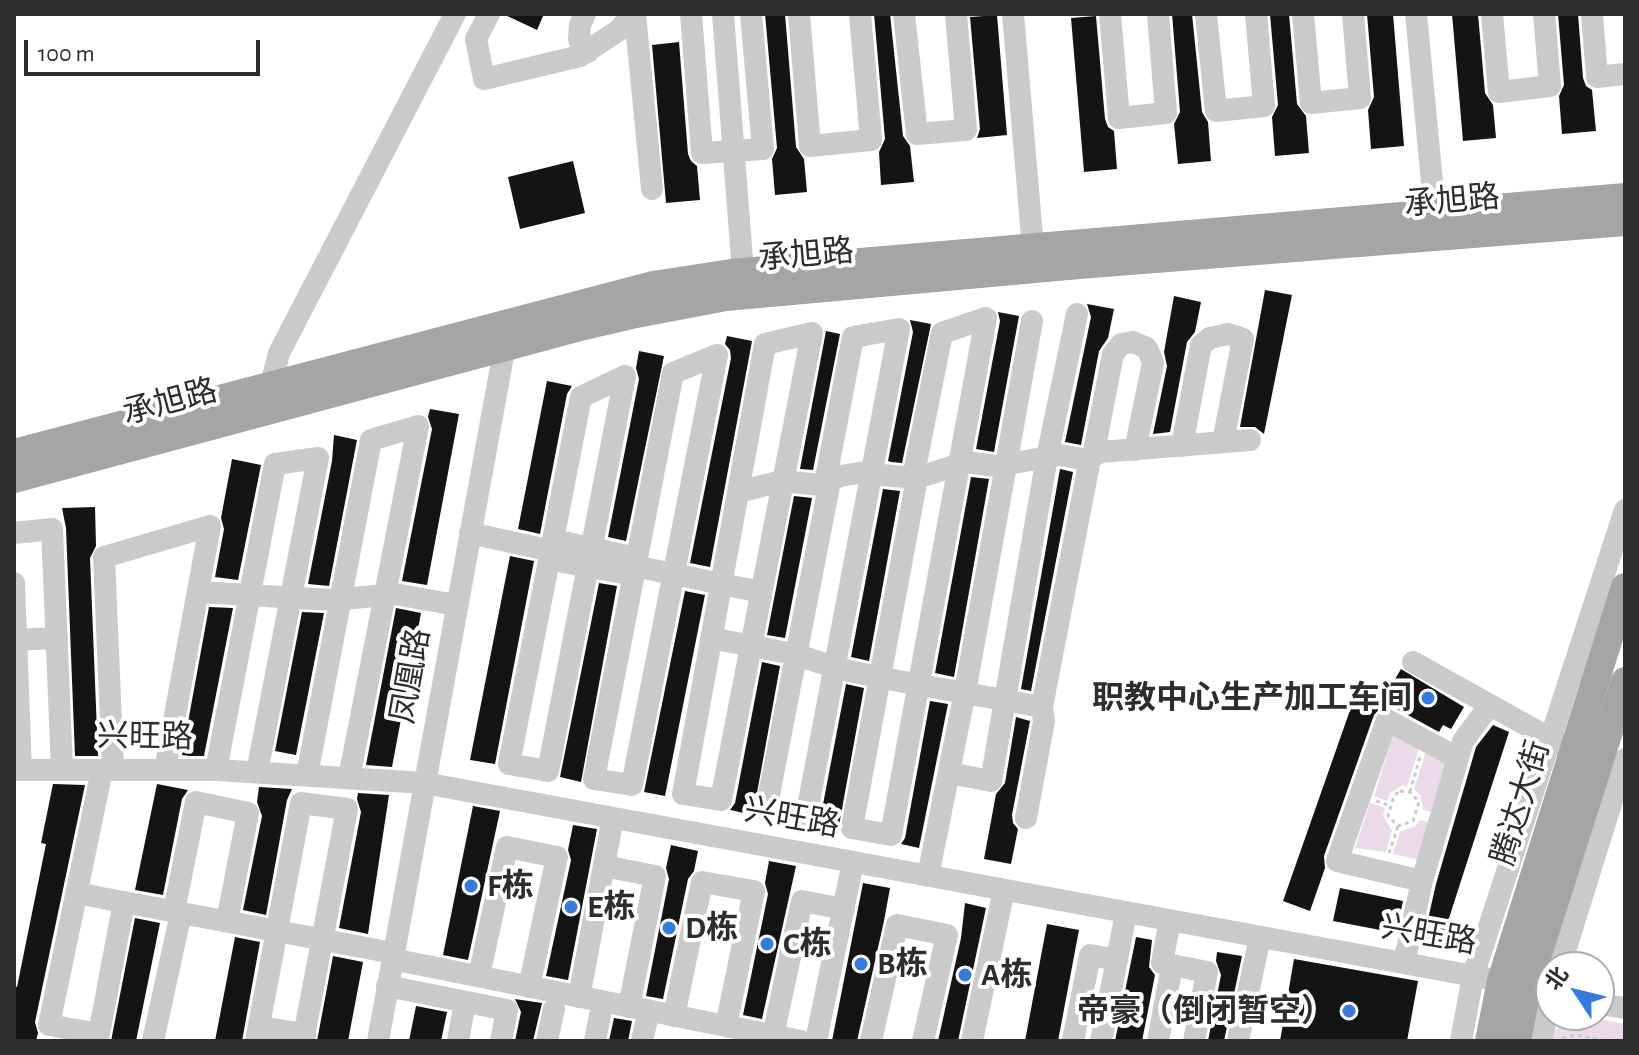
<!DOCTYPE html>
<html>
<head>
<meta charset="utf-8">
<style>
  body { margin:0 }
  #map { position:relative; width:1639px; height:1055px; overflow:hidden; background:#fff; font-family:"Alegreya Sans","Noto Sans SC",sans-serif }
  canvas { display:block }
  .frame { position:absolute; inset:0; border:16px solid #2d2d2d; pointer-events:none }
  .north { position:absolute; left:1535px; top:951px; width:80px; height:80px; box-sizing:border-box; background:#fff; border:2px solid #ababab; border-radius:50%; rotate:305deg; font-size:22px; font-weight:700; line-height:32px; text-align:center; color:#2d2d2d }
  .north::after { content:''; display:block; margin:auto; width:28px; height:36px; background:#337ae1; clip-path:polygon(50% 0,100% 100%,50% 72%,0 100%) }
  .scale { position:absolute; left:24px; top:40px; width:236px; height:36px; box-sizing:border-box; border:4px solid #2d2d2d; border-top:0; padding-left:10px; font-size:24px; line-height:28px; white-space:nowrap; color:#2d2d2d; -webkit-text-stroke:6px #fff; paint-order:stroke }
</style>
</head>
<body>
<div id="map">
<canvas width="1639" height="1055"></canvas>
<div class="frame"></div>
<div class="north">北</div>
<div class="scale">100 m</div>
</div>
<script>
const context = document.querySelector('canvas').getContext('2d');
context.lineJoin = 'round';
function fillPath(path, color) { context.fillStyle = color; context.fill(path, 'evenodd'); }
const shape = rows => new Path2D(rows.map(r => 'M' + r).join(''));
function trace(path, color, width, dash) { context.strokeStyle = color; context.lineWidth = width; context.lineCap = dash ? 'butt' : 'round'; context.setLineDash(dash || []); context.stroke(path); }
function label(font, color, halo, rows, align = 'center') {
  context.font = font + ' "Alegreya Sans","Noto Sans SC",sans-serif'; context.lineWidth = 8; context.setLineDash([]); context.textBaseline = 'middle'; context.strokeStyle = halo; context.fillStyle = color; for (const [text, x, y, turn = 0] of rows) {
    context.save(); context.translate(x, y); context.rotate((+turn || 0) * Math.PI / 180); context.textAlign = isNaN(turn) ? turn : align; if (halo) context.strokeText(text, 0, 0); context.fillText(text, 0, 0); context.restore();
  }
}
fillPath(shape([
  [1393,735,1419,748,1407,787,1403,785,1390,793,1387,801,1374,796],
  [1426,751,1450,764,1435,813,1423,810,1421,796,1414,789],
  [1370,803,1385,808,1383,816,1392,830,1386,852,1355,848],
  [1420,820,1431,823,1419,860,1393,854,1400,832,1415,826],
  [1578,1015,1625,1024,1625,1041,1549,1041,1550,1034]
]), '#ebdbe9');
fillPath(shape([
  [503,14,544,14,537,30],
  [765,14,785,14,796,147,804,159,807,192,775,195,772,159,777,148],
  [874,14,890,14,903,136,910,146,914,182,881,185,879,152,885,139],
  [1172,14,1192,14,1202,112,1208,122,1211,161,1178,164,1174,124,1180,112],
  [1270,14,1289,14,1297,104,1306,116,1309,153,1275,156,1272,117,1278,105],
  [1367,14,1393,14,1404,146,1371,149,1368,110,1374,97],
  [1452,14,1478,14,1485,93,1493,105,1496,138,1463,141],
  [1558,14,1578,14,1583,78,1586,86,1592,90,1596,131,1562,134,1559,96,1564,85],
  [997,15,1007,135,977,138,980,129,970,17],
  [1096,16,1105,119,1108,127,1114,131,1117,169,1084,172,1071,18],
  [679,42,688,154,691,161,697,166,700,200,666,203,652,45],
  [573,161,585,213,520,229,508,177],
  [1265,290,1292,295,1264,434,1255,427,1240,427],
  [1174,296,1201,302,1195,332,1187,342,1170,432,1153,434,1167,366,1164,352],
  [1087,304,1114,309,1108,338,1099,351,1081,445,1065,442,1091,317],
  [998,312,1019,316,994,452,976,449,1000,321],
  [910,320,931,324,902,463,891,462,888,461,913,332],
  [826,331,840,334,813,470,800,469],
  [727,336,752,341,710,567,690,563,731,358,730,350,725,344],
  [639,351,664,356,626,541,608,537,639,379,636,368],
  [547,381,572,386,567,394,540,534,518,529],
  [430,409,459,414,427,585,402,581,432,429,428,417],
  [334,435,357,440,329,586,308,584,332,461],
  [232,459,261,465,238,580,215,577,224,529,221,518],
  [1060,469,1073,472,1031,691,1021,689],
  [971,477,989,479,954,677,935,673],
  [883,489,900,491,869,661,851,657],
  [794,496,812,498,785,638,767,635],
  [95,507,96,546,90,558,98,756,75,756,66,528,62,508],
  [510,556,534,561,495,764,470,760],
  [599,583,617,586,581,782,560,777],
  [685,591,705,595,665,796,644,792],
  [209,607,233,608,204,756,190,756,182,755],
  [396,608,421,613,392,767,366,765],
  [302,612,324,613,296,755,275,751],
  [762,662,780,666,753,815,730,810,735,803],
  [1401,669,1464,707,1451,729,1443,725,1439,732,1382,701],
  [846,684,864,688,838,831,816,827,820,820],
  [1355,696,1383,705,1374,715,1324,856,1325,868,1310,911,1283,901],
  [930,701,948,704,919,848,901,844,905,838],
  [1016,717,1030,721,1012,815,1013,823,1018,829,1011,864,984,859,996,794,1005,783],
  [1493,725,1509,732,1441,943,1424,937,1436,884,1476,747],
  [53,784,85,785,35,1022,38,1033,36,1041,14,1041,14,986,17,987,46,844,41,843],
  [157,784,188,790,182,799,163,895,135,890],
  [259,787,292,789,287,800,266,915,243,910,262,816,257,802],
  [358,793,389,795,368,934,339,928,361,812,357,799],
  [473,806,500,811,468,960,443,955],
  [573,825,597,829,568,980,546,976,571,860,568,850],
  [671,845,698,851,694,871,688,879,663,999,646,996,669,879,666,868],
  [769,861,796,866,762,1019,743,1015,768,894,765,883],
  [863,883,890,888,884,921,857,1041,832,1041],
  [1340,888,1403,901,1396,933,1333,921],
  [965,903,986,908,958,1041,938,1041,961,938],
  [135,918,160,923,136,1041,111,1041],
  [1047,924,1079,930,1058,1041,1025,1041],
  [235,937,260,942,242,1041,215,1041],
  [1136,937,1152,940,1149,967,1155,975,1142,1041,1115,1041],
  [1217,952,1242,956,1224,1041,1208,1041,1221,975,1216,961],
  [333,956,363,962,348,1041,317,1041],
  [1294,959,1418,981,1407,1041,1280,1041],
  [515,999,542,1003,533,1041,515,1041,521,1012],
  [416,1006,447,1012,441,1041,409,1041],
  [614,1018,632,1021,628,1041,609,1041]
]), '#141414');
trace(shape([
  [1400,791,1410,792,1419,802,1413,821,1398,826,1388,816,1394,796,1400,791],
  [1410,792,1420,757],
  [1376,801,1391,806],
  [1389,853,1398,826],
  [1562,1038,1576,1035,1609,1041]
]), '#cacaca', 3, [4, 4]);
trace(shape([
  [489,14,476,39,484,79,580,56,619,30,632,14],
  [585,14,580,25,579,40,588,52],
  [635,14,652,189],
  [691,14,702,153,763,149,751,14],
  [723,14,743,272],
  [799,14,810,146,871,140,860,14],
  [904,14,917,134,966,130,956,14],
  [1013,14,1033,248],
  [1110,14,1119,118,1166,113,1158,14],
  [1206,14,1216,111,1264,106,1256,14],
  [1303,14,1311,103,1360,98,1353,14],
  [1416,14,1435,213],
  [1492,14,1499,92,1550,86,1544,14],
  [1592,14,1597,77,1625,74],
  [812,333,721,800,683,794,765,344,812,333],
  [717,355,632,785,594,779,673,373,717,355],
  [625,376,548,771,509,764,581,397,625,376],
  [271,385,279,353,455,14],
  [1182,446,1201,345,1210,338,1228,334,1243,339,1223,442],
  [1093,457,1113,354,1121,344,1133,342,1147,348,1153,363,1135,450],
  [913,478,942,333,986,318,891,835,852,828,917,478],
  [825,483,853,337,899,329,806,817,766,810,830,481],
  [738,492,782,481,820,485,840,476,859,473,917,478,966,462,996,466,1060,455,1088,460,1100,452,1250,440],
  [14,533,52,529,62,769],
  [470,533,552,551],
  [639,567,628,574,563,562,552,551,568,543,632,557,639,567,761,592],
  [14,583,21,770],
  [199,592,333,600,395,594,456,605],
  [711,638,798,655,836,668,882,678,1042,707],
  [16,640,57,638],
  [1413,662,1562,745],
  [113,768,104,557,210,526,165,769],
  [14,770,217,770,424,783,1501,981,1551,995],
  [216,770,275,464,318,458,257,772],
  [949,773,991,781,1047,457,1077,314],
  [307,775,371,440,418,426,349,778],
  [100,780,49,1025,99,1034,124,902],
  [1026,818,1044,721,1042,707,1090,459],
  [604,866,655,876,629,1007],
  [928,876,965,692,1032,321],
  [1422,881,1337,861,1387,720,1458,758],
  [76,893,393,953],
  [174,911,196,802,248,813,227,921],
  [1170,920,1162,963,1207,972,1194,1041],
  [392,959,801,1041],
  [1404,963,1422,881,1463,741,1489,706],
  [1560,967,1625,759],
  [479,976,507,847,557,857,529,987],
  [387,986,507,1010,501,1041],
  [579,997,613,818],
  [1599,1004,1625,1008],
  [674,1016,702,882,754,891,726,1026],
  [259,1027,305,1034],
  [773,1036,802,901,844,909],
  [153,1041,181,913],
  [256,1041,301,803,347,809,303,1041],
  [378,1041,507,334],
  [458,1041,465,1002],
  [547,1041,554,1009],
  [595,1041,600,1015],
  [642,1041,646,1023],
  [816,1041,853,862],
  [871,1041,897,925,947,935,923,1041],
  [972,1041,1004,890],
  [1073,1041,1090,955,1117,960],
  [1101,1041,1126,913],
  [1158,1041,1172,966],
  [1238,1041,1260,937],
  [1461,1041,1473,976,1625,510],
  [1541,1041,1551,996]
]), '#cacaca', 22);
trace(shape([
  [14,453,653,285,731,273,1625,197],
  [14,479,584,326,631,315,726,297,1079,265,1625,222],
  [1489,1041,1501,981,1625,587],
  [1517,1041,1527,989,1625,681]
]), '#a5a5a5', 28);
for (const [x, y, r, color] of [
  [1428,698,8,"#337ae1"],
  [471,886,8,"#337ae1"],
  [571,907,8,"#337ae1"],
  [669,928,8,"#337ae1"],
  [767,944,8,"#337ae1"],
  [861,964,8,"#337ae1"],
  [965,975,8,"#337ae1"],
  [1349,1011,8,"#337ae1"]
]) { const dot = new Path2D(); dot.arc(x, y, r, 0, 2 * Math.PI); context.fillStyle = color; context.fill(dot); trace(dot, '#fff', 3); }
label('32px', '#2d2d2d', '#fff', [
  ["承旭路",1452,201,-5],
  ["承旭路",806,255,-5],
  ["承旭路",170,402,-15],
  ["凤凰路",411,676,-80],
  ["兴旺路",145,737,1],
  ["腾达大街",1521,803,-73],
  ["兴旺路",792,818,10],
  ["兴旺路",1429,935,10]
]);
label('bold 32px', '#2d2d2d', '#fff', [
  ["职教中心生产加工车间",1412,698,"right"],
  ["F栋",487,886],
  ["E栋",587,907],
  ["D栋",685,928],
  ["C栋",783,944],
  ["B栋",877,964],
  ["A栋",981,975],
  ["帝豪（倒闭暂空）",1333,1011,"right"]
], 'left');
</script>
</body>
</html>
